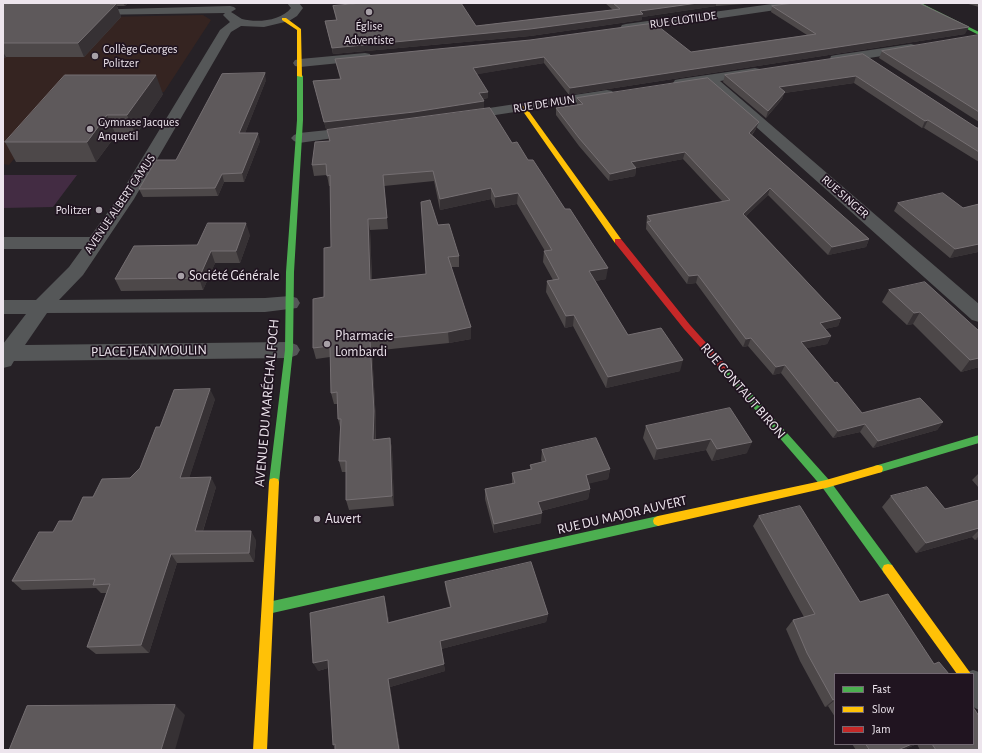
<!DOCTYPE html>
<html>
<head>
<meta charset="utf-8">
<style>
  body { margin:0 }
  #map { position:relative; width:982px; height:753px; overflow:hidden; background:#262126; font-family:"Alegreya Sans",sans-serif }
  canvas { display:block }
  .frame { position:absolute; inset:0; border:4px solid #ede5ed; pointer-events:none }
  .legend { position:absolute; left:834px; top:673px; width:140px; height:72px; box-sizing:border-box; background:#201420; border:1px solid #726872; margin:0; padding:5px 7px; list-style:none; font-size:12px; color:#ede5ed }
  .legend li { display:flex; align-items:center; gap:8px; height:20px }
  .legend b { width:20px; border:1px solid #726872 }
</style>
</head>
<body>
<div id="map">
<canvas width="982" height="753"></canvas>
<div class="frame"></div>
<ul class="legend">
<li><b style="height:5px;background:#4caf50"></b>Fast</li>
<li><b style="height:5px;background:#ffc107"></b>Slow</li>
<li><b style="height:5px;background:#c62828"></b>Jam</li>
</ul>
</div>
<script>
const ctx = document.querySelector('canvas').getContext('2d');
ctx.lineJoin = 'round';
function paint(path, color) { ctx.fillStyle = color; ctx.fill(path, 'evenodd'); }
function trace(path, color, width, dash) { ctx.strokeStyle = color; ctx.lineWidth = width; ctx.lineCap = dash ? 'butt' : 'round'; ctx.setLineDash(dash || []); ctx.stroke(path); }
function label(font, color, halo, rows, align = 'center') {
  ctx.font = font + ' "Alegreya Sans",sans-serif'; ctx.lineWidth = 3.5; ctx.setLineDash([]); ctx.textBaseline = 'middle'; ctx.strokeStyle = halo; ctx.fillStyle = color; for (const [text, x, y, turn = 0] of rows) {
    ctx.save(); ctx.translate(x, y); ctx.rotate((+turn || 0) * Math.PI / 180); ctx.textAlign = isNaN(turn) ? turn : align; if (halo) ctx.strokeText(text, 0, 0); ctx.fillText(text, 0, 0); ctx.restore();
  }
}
const education = new Path2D(`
  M203,15L211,20L164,92H70L9,165L3,164V19Z`);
const green = new Path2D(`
  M3,175H77L53,207L3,208Z`);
const street = new Path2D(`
  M287,3H299L303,8L297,16L289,21L264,27L241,26L231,32L134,199L83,275L59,300L265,298L290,296L297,298L300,303L297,308L265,312L47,313L25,345L289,342L297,345L300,350L297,355L289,358L14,361L11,366L3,368V344L26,314H3V300H36L69,267L82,249H3V237H90L118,198L220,30L230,22L223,15L225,13L89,15L85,14L83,12L85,10L230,6L234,7L236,9L231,12C235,14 238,17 242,19C257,23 281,21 291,8Z
  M779,3H809L807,5L803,6L626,32L622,31L620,28L622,25L626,24Z
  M911,44L915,45L917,48L915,51L836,63L831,62L830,59L831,56L836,55Z
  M365,53L370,54L371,57L370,60L300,67L295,66L293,63L295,60L300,59Z
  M755,68L760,69L762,72L760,75L720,81L979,304V322L972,320L707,83L680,87L675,86L673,83L675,80L680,79Z
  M607,90L612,91L614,94L612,97L463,120L458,119L456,116L458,113L463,112Z
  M357,127L362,128L364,131L362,134L299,143L294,141L291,138L294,135L299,133Z
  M973,670L979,672V710L973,707V674H962Z`);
const fast = new Path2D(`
  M915,3H921L979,32V35Z
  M300,74L303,76V120L294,272L293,350L279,482L278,485L274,486L270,485L269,482L285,350L286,272L297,120V76Z
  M723,364L726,365L830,481L892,565L894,569L892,573L888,574L884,573L822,487L720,369L719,367Z
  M979,435V443L878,473L874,472L873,469L874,466L878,465Z
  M658,516L662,518L663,521L662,524L658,526L268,614L264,612L262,608L264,604L268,602Z`);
const slow = new Path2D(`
  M282,18H286L301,29L302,77L297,76V30L282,20Z
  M521,106H525L621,239V243H615L520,107Z
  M878,465L882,466L883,469L882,472L826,488L658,526L654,524L653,521L654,518L658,516L826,480Z
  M274,478L278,479L279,482L267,750H253L269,482L270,479Z
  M888,564L892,565L971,674H957L884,573L882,569L884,565Z`);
const jam = new Path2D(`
  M615,239H621L690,325L726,365L727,367L726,369H720L684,329L615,243Z`);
const wall = new Path2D(`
  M3,3H128L125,6H117L121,17L84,57H6L3,59Z
  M605,3H759L716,6L642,17V20L530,36L333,54L325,21L336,20L333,6L476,26L613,10Z
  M965,3H979V7Z
  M772,6L965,34L569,95L544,63L477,74L488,98L483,99L484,101V108L449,113L512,143L528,160L606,279L595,281L628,335L680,371L606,388L573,326L565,328L546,292L547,281L553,280L543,262L544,251H545L517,204L495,208L491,199L440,210L434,181L384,186L388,229L370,230L372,280L426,274L438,225L459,256V267H451L471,327V339L449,343L372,351L376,422V440L390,438L392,449L394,506L349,510L346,500V472H342L339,461L340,427L338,419V404H334L331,393L330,357L316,359L313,348L324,297L331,247L330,186H329L327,175L314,176L312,165L329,141L327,130L393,121L326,129L313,81L340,79L335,59L691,52L807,35L771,12Z
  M979,35V122L879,58L882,51Z
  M863,54L977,128H979V162L924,128H922L854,83L784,93L782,99L766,118L723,82L725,75Z
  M266,80L245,133L260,141L244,182H224L218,196L143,197L139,189L176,160Z
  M163,94L136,135H116L96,162H16L5,142Z
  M577,98L756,129L752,135L869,239L866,247L828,255L768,195L746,216L841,318L838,326L825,329L831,336L827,344L806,348L835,383L862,413L943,422L937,430L873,448L860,432L833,438L781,373L773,375L748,346L743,347L696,283L687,284L646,229L647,216L723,202L683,159L636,168L635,176L609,181L579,146L556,115V108L577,105Z
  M898,203L963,208L979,204V253L978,252L950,258L894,211Z
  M250,235L240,263H215L203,290L121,291L115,279L197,245Z
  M889,290L979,331V367L961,372L913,324L907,325L882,302Z
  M215,399L189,478L216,487L203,531L256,540L254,562L177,563L149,653L96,654L87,647L106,593H101L96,588L22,590L12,581L53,532L72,521L93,497L130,478L140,468L160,427Z
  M730,408L747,453L712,461L706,450L654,460L643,438L646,426Z
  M542,450L610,469L608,479L589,483L590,489L588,499L541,511V523L494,533L485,499V489L512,484V473L530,469V465L542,462L541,460Z
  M979,473V488L972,480Z
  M891,496L945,509L979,500V539L975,540L972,537L916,553L882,507Z
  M759,516L934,664L949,674H835V717L828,706L825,707L800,661L786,629L793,620L804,617L753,526Z
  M445,582L548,614L546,622L441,649L445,671L390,687L400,750H335L328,668L318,671L386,605L389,622L450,607L446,591Z
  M852,744H973L979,750H920L917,744L903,750H856Z`);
const shadedWall = new Path2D(`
  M111,3L113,7L116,4L121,17L84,57L78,43Z
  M123,3H128L125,6Z
  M698,3H716V6L642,17V20L530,36L333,54L332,48L640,11Z
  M969,27L965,34L569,95L570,88Z
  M3,52L6,57L3,59Z
  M544,57V63L473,75V68Z
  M265,73L266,80L242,141L239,133Z
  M156,75L163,94L136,135L127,115Z
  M856,76L854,83L784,93L782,99L766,118L768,111L779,87Z
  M488,92V98L479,99V93Z
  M484,101V108L415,119L326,129L324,122Z
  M107,115L116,135L96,162L87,142Z
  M928,120L924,128H922L925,121Z
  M759,122L756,129L747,140L749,133Z
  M258,133L260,141L244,182L242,173Z
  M685,152L683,159L630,169L631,162Z
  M636,168L635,176L609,181L610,174Z
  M222,174L224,182L218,196L215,188Z
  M491,188V199L440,210V199Z
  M770,188L768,195L741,221L743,214Z
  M518,193L517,204L495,208V197Z
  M368,219L370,230L372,291L370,280Z
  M246,223L250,235L240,263L236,251Z
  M869,239L866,247L828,255L832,247Z
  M979,244V249L978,252L950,258L955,249Z
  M211,251L215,263L203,290L199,278Z
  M608,268L606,279L587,283L589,271Z
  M698,275L696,283L687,284L689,276Z
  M920,312L913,324L907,325L914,313Z
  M574,315L573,326L565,328L566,316Z
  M841,318L838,326L816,331L820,323Z
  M471,327V339L449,343L448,332Z
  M831,336L827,344L798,350L801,342Z
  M751,338L748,346L743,347L746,339Z
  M370,340L372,351L376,422L375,451L373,440Z
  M979,358V367L961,372L970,360Z
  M683,360L680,371L606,388L608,377Z
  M785,365L781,373L773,375L776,367Z
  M210,389L215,399L186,488L180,478Z
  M943,422L937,430L873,448L878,441Z
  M865,424L860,432L833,438L838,431Z
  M390,438L392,449L394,506L392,496Z
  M711,439L706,450L654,460L657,449Z
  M752,442L747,453L712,461L717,449Z
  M610,469L608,479L584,485L586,475Z
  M211,477L216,487L200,540L195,531Z
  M590,489L588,499L537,512L538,502Z
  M542,513L541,523L494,533V524Z
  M979,528V530L972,537L916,553L926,543Z
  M251,531L256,540L254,562L249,553Z
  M979,536V539L975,540Z
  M171,554L177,563L149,653L141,645Z
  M384,596L386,605L391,631L388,623Z
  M548,614L546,622L441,649L440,641Z
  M328,660L331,667L318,671L313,663Z
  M444,664L445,671L390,687L400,750H399L388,679Z
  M835,699V700L828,706L825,707Z
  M175,705L185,715L175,750H161Z
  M335,744L336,750L333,745Z
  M912,744H917L903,750H898Z`);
const building = new Path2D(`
  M111,3L110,4H116L78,43H3V4Z
  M362,3H461L476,26L620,9L613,3H698L640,11L643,14L530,29L332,48L325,21L337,20L333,6Z
  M794,3H919L969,27L570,88L544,57L473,68L488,92L479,93L484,101L414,112L324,122L313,81L341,79L335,59L530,40L654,23L691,52L816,34L772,6Z
  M979,35V112L882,51Z
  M863,54L977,128H979V152L928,120L925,121L856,76L779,87L785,92L768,111L725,75Z
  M265,73L239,133H258L242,173L222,174L215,188L139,189L156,160H176L222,74Z
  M65,75H156L127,115H107L87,142H5Z
  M708,78L759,122L749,133L869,239L832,247L770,188L743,214L841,318L820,323L831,336L801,342L835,383L837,382L862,413L920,398L943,422L878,441L865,424L838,431L785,365L776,367L751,338L746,339L698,275L689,276L647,222L651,221L647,216L730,200L685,152L631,162L636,168L610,174L579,138L556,108L583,104L577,98Z
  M490,108L512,143L517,142L528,160H533L565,209H570L608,268L589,271L628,335L661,328L683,360L608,377L574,315L566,316L547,281L559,279L544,251L552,250L518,193L495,197L491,188L440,199L433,171L383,175L387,218L368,219L370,280L426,274L421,202L430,200L438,225L449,224L459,256L448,257L471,327L448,332L370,340L374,411L373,440L390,438L392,496L346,500V461H339L341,419H338L337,392L331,393L330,346L313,348V299L324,297V248L331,247L330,175L327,176L326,164L312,165L315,142L330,141L327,130Z
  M943,193L963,208L979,204V244L955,249L898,203Z
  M208,223H246L236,251H211L199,278L115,279L134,246L197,245Z
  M925,282L979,331V358L970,360L920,312L914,313L889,290Z
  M210,389L180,478L211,477L195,531H251L249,553L171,554L141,645L87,647L110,584L93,585L95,579L12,581L39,532H53L59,521H72L83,497H93L102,479L130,478L140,468L156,427H160L174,390Z
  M730,408L752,442L717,449L711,439L657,449L646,426Z
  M596,438L610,469L586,475L590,489L538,502L542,513L494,524L485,489L515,483L512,473L532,469L530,465L546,461L542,450Z
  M927,487L945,509L979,500V528L926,543L891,496Z
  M800,506L860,602L888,594L934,664L939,662L949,674H835V699L833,700L807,653L793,620L815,614L759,516Z
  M531,562L548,614L440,641L444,664L388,679L399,750H335V744L333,745L328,660L313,663L310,613L384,596L388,623L451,607L445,582Z
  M175,705L161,750H9L27,706Z
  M973,707L979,716V750H936L932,744H973Z
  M866,744H912L898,750H870Z`);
const markers = [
  [369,12,4,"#a7a0a7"],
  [95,56,4,"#a7a0a7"],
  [90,129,4,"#a7a0a7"],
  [99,210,4,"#a7a0a7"],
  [181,276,4,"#a7a0a7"],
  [327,344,4,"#a7a0a7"],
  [317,519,4,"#a7a0a7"]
];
const farStreetnames = [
  ["RUE CLOTILDE",683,20,-8],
  ["RUE DE MUN",544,104,-9],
  ["RUE SINGER",845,197,41],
  ["AVENUE ALBERT CAMUS",120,204,-56]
];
const farPoinames = [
  ["Église",369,26,"center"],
  ["Adventiste",369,40,"center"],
  ["Collège Georges",103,49],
  ["Politzer",103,63],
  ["Gymnase Jacques",98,122],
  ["Anquetil",98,136],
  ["Politzer",91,210,"right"]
];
const poiNames = [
  ["Société Générale",189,276],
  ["Pharmacie",335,336],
  ["Lombardi",335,352],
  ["Auvert",325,519]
];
const streetNames = [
  ["PLACE JEAN MOULIN",149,351,-1],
  ["RUE GONTAUT BIRON",743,391,49],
  ["AVENUE DU MARÉCHAL FOCH",267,403,-85],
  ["RUE DU MAJOR AUVERT",622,515,-13]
];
paint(education, '#352421');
paint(green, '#432c43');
paint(street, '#555758');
paint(fast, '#4caf50');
paint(slow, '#ffc107');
paint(jam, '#c62828');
paint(wall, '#4d4849');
paint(shadedWall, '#363134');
paint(building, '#5e595b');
trace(building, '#756f72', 1);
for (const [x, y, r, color] of markers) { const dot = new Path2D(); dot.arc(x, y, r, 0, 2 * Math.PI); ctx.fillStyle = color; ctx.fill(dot); trace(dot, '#201420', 1.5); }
label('12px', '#ede5ed', '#201420', farStreetnames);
label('12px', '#ede5ed', '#201420', farPoinames, 'left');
label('14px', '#ede5ed', '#201420', poiNames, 'left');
label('14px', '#ede5ed', '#201420', streetNames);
</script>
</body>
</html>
